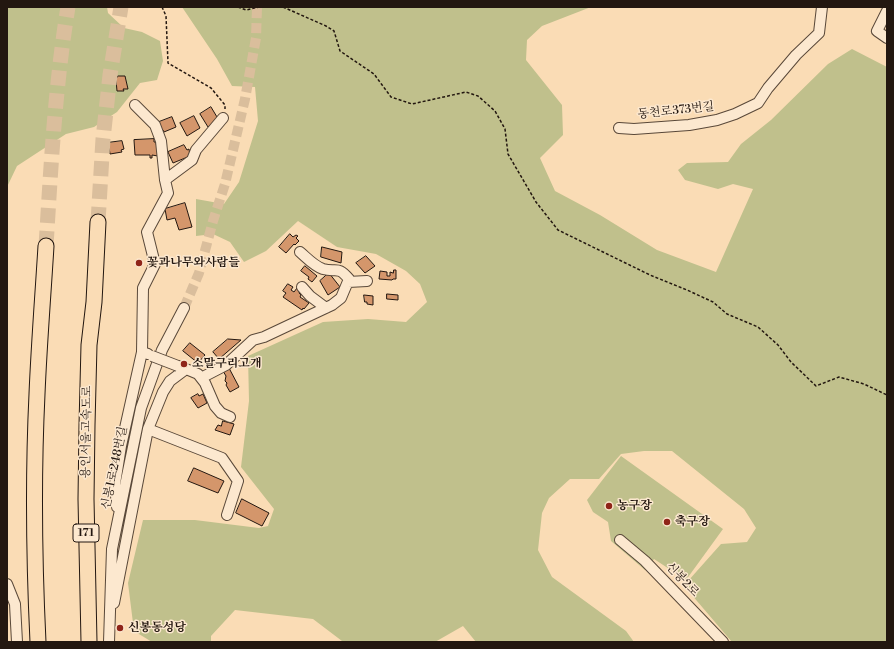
<!DOCTYPE html>
<html>
<head>
<meta charset="utf-8">
<style>
  body { margin:0 }
  #map { position:relative; width:894px; height:649px; overflow:hidden; background:#fadcb5; font-family:"Libre Bodoni",serif }
  canvas { display:block }
  .frame { position:absolute; inset:0; border:8px solid #231710; pointer-events:none }
</style>
</head>
<body>
<div id="map">
<canvas width="894" height="649"></canvas>
<div class="frame"></div>
</div>
<script>
const ctx = document.querySelector('canvas').getContext('2d');
ctx.lineJoin = 'round';
function paint(path, color) { ctx.fillStyle = color; ctx.fill(path, 'evenodd'); }
function trace(path, color, width, dash) { ctx.strokeStyle = color; ctx.lineWidth = width; ctx.lineCap = dash ? 'butt' : 'round'; ctx.setLineDash(dash || []); ctx.stroke(path); }
function label(font, color, halo, rows, align = 'center') {
  ctx.font = font + ' "Libre Bodoni","Noto Serif KR",serif'; ctx.lineWidth = 3; ctx.setLineDash([]); ctx.textBaseline = 'middle'; ctx.strokeStyle = halo; ctx.fillStyle = color; for (const [text, x, y, turn = 0] of rows) {
    ctx.save(); ctx.translate(x, y); ctx.rotate((+turn || 0) * Math.PI / 180); ctx.textAlign = isNaN(turn) ? turn : align; if (halo) ctx.strokeText(text, 0, 0); ctx.fillText(text, 0, 0); ctx.restore();
  }
}
const green = new Path2D(`
  M7,7H107L108,13L124,28L142,32L160,41L163,61L157,80L140,83L117,112L94,127L66,134L17,166L7,187Z
  M182,7H591L542,26L527,40L526,60L562,105L563,135L540,158L555,191L600,215L657,250L716,272L753,189L733,184L718,189L685,180L678,170L687,163L728,162L741,144L771,120L828,64L852,49L887,67V642H732L691,594L688,588V581L721,544L747,542L756,528L744,509L672,451H644L621,454L599,479H570L549,498L542,513L538,550L552,577L626,631L634,642H476L463,626L435,642H360L342,641L313,619L235,610L211,636V642H152L134,631L128,583L143,520H195L259,528L268,526L274,509L241,467L249,401L248,356L323,322L368,319L406,322L427,302L420,284L406,271L376,254L337,247L298,221L266,251L244,262L230,242L213,234L196,236V199L224,204L239,182L258,121L255,87L232,86L217,59Z
  M621,456L723,529L686,580L654,559L645,570L611,541L608,522L593,512L587,500Z`);
const building = new Path2D(`
  M118,76H125L128,89H123L124,91H117L116,80Z
  M211,107L217,117H219L208,127L200,114Z
  M194,116L200,128L187,136L180,123Z
  M172,117L176,127L164,132L163,130L162,131L159,122Z
  M154,139V142H156L158,156L152,155V158H150V155H135L134,140Z
  M122,141L124,149L121,150L122,152L110,154L109,147H107V143Z
  M184,145L187,150L189,149L190,156L173,163L168,152Z
  M185,203L192,227L179,230L175,218L167,220L165,209Z
  M290,234L293,237L296,235L298,236L296,238L299,241L295,245L294,244L286,253L279,247Z
  M322,247L342,252L341,263L321,257Z
  M366,256L375,266L365,273L356,263Z
  M305,266L317,276L312,282L308,279L309,277L301,271Z
  M394,270H396V279H393L392,280L379,279L380,271L387,272V276H390V272L393,273Z
  M329,273L340,287L328,295L320,281Z
  M288,284L293,287L291,290L294,292L297,288L300,291L299,293L301,295L300,297L309,303L304,309L303,308L302,310L283,297L286,293L283,291Z
  M387,294L398,295V300L387,299Z
  M364,295L373,296V305L367,304V302H365Z
  M228,339L241,340L219,359L213,352Z
  M190,343L205,355L198,363L183,351Z
  M229,368L239,387L230,392L226,385L227,383L225,381L226,376L223,371Z
  M198,394L199,396L203,394L207,403L198,408L191,398Z
  M223,421L234,424L230,435L215,430L218,425L221,426Z
  M194,468L224,481L218,493L188,481Z
  M242,499L269,513L262,526L236,513Z`);
const minorTunnel = new Path2D(`
  M184,308L199,273L213,221L225,184L245,99L256,38L257,7`);
const highwayTunnel = new Path2D(`
  M98,222L103,139L110,75L121,7
  M46,246C51,166 55,86 68,7`);
const path = new Path2D(`
  M162,7L166,16L168,63L211,88L225,105V109
  M238,7L246,10L259,7
  M283,7L326,26L334,31L340,51L374,74L391,97L412,104L466,92L478,96L495,111L505,129L508,154L536,202L558,230L650,275L687,290L713,302L727,314L758,327L778,345L791,362L816,386L839,377L864,384L887,395`);
const minor = new Path2D(`
  M887,11L877,31L887,38
  M135,105L155,125L161,141L165,180
  M619,128L634,129L689,125L717,120L735,114L758,103L768,88L796,55L819,33L822,7
  M348,282L367,281
  M302,287L310,296L326,308
  M142,352L143,288L155,264L147,232L168,193L165,180L192,160L196,150L223,118
  M186,369L198,374L205,383L215,406L221,413L230,417
  M201,378L226,365L253,340L264,337L332,305L341,298L349,279C337,265 337,273 323,269C314,266 307,258 300,252
  M148,429L222,458L238,481L227,515
  M117,507L115,484L121,446L142,352L148,354
  M620,540L645,561L723,642
  M7,584L15,604L17,642
  M114,603L148,429L163,392L170,381L186,369L178,366
  M109,642L112,549L141,408L162,350L184,308`);
const highway = new Path2D(`
  M38,642C34,559 33,477 37,394C39,345 43,295 46,246
  M89,642L86,499L87,425L89,345L94,302L98,222`);
const minorBridge = new Path2D(`
  M152,356L178,366`);
const markers = [
  [139,263,4,"#8f2418"],
  [184,364,4,"#8f2418"],
  [609,506,4,"#8f2418"],
  [667,522,4,"#8f2418"],
  [120,628,4,"#8f2418"]
];
const shields = [
  [86,533,26]
];
const shieldNames = [
  ["171",86,533]
];
const streetNames = [
  ["동천로373번길",676,111,-6],
  ["용인서울고속도로",87,432,-89],
  ["신봉1로248번길",115,468,-78],
  ["신봉2로",682,580,46]
];
const poiNames = [
  ["꽃과나무와사람들",147,263],
  ["소말구리고개",192,364],
  ["농구장",617,506],
  ["축구장",675,522],
  ["신봉동성당",128,628]
];
paint(green, '#c0c08c');
paint(building, '#d4966b');
trace(building, '#231710', 1);
trace(minorTunnel, '#dabe9c', 10, [10, 5]);
trace(highwayTunnel, '#dabe9c', 15, [15, 8]);
trace(minor, '#594839', 12);
trace(highway, '#231710', 17);
trace(path, '#231710', 1.5, [3, 2]);
trace(minor, '#fce8cf', 10);
trace(highway, '#fadcb5', 15);
trace(minorBridge, '#594839', 12, []);
trace(minorBridge, '#fce8cf', 10);
for (const [x, y, r, color] of markers) { const dot = new Path2D(); dot.arc(x, y, r, 0, 2 * Math.PI); ctx.fillStyle = color; ctx.fill(dot); trace(dot, '#fce8cf', 1.5); }
for (const [x, y, w] of shields) { const box = new Path2D(); box.roundRect(x - w / 2, y - 9, w, 18, 3); ctx.fillStyle = '#fce8cf'; ctx.fill(box); trace(box, '#231710', 1); }
label('bold 11px', '#231710', null, shieldNames);
label('12px', '#231710', '#fce8cf', streetNames);
label('bold 12px', '#231710', '#fce8cf', poiNames, 'left');
</script>
</body>
</html>
